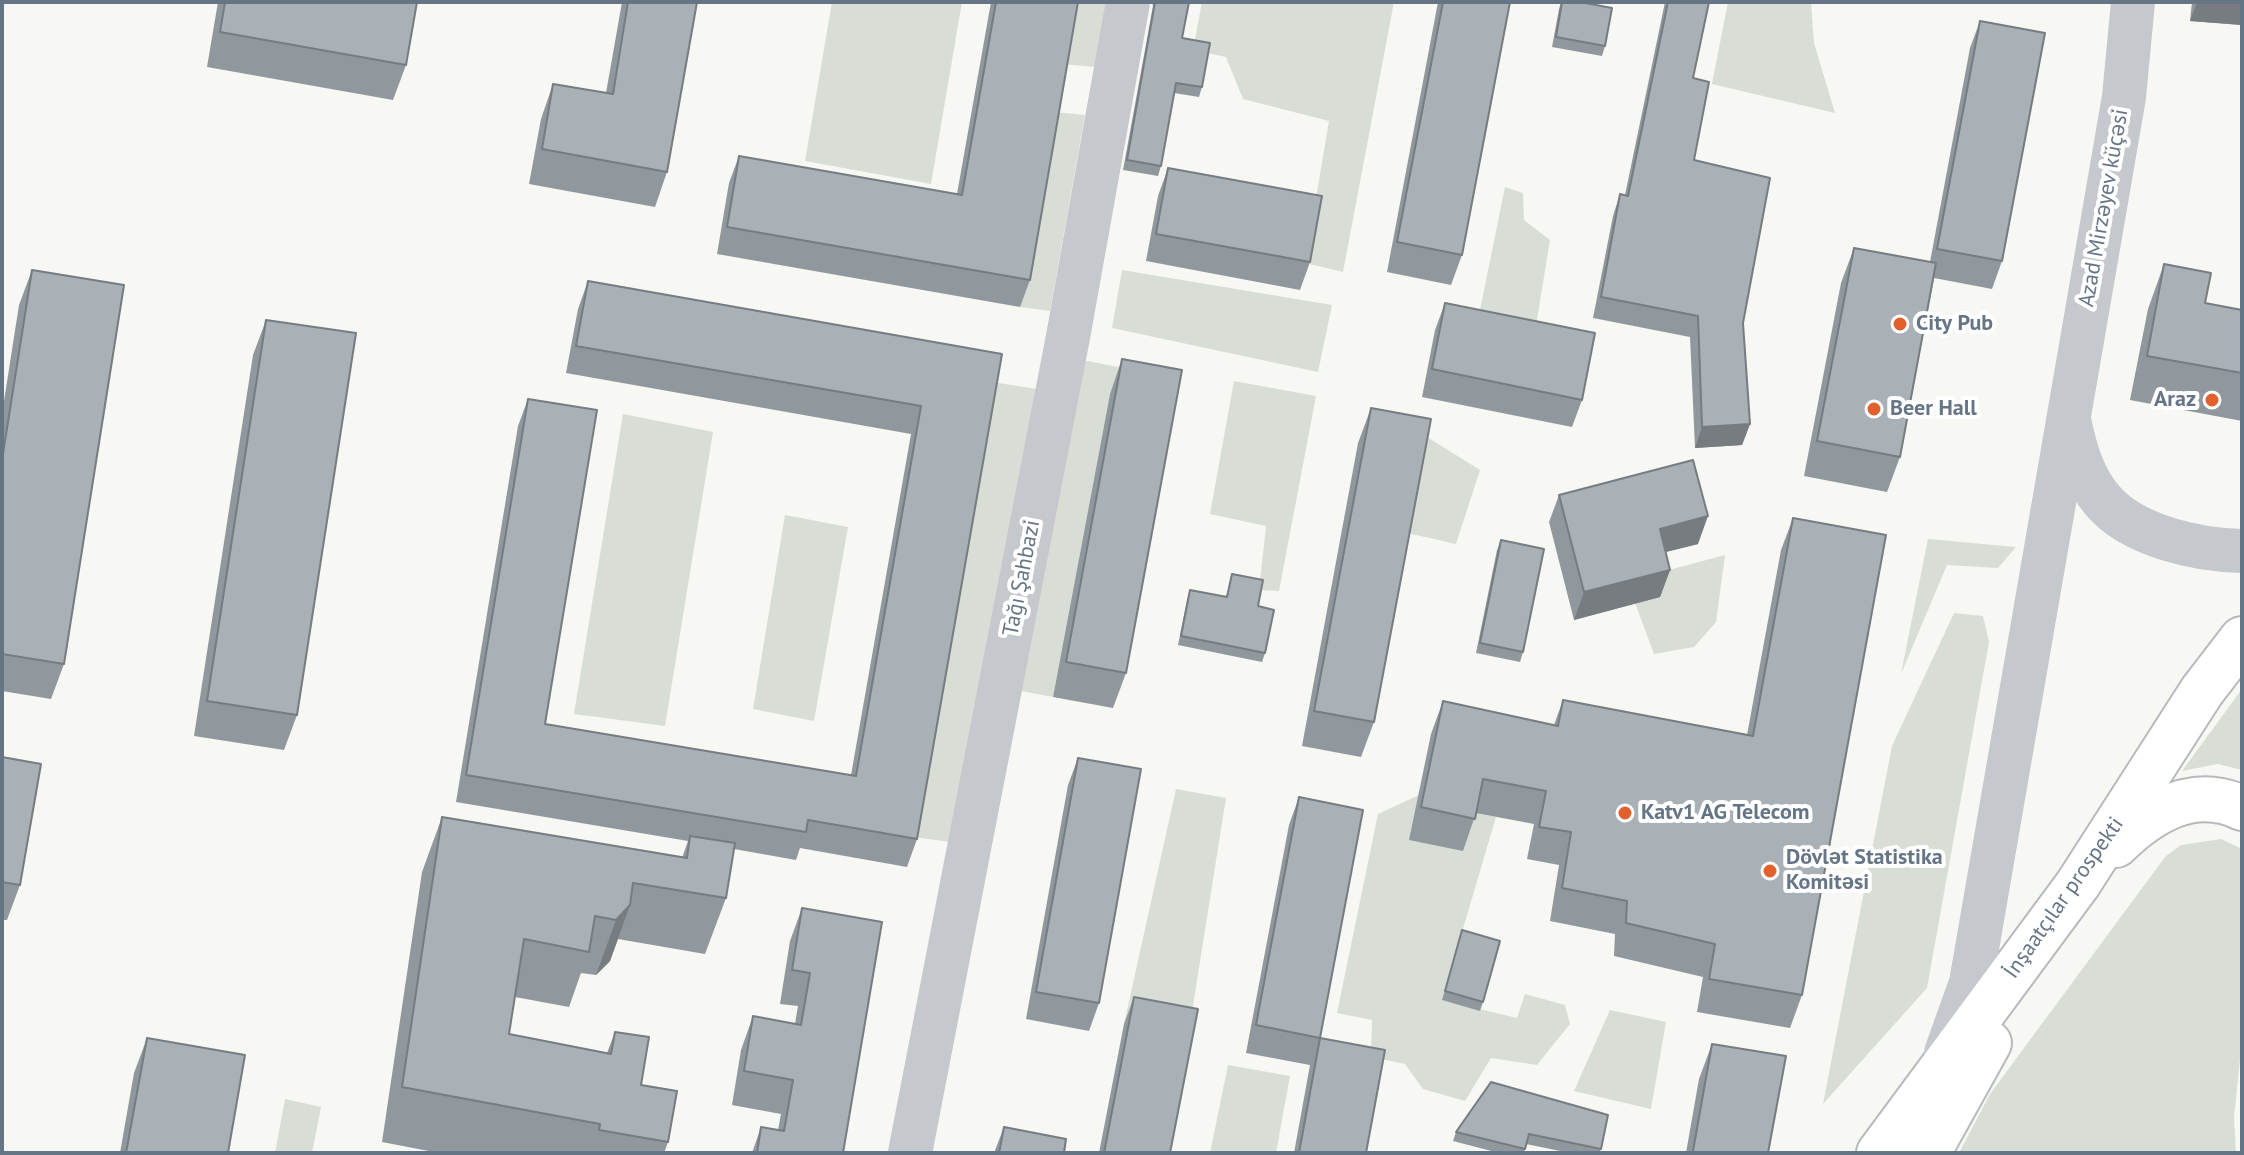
<!DOCTYPE html>
<html>
<head>
<meta charset="utf-8">
<style>
  body { margin:0 }
  #map { position:relative; width:2244px; height:1155px; overflow:hidden; background:#f7f7f4; font-family:"PT Sans",sans-serif }
  canvas { display:block }
  .frame { position:absolute; inset:0; border:4px solid #667585; pointer-events:none }
</style>
</head>
<body>
<div id="map">
<canvas width="2244" height="1155"></canvas>
<div class="frame"></div>
</div>
<script>
const ctx = document.querySelector('canvas').getContext('2d');
ctx.lineJoin = 'round';
function paint(path, color) { ctx.fillStyle = color; ctx.fill(path, 'evenodd'); }
function trace(path, color, width, dash) { ctx.strokeStyle = color; ctx.lineWidth = width; ctx.lineCap = dash ? 'butt' : 'round'; ctx.setLineDash(dash || []); ctx.stroke(path); }
function label(font, color, halo, rows, align = 'center') {
  ctx.font = font + ' "PT Sans",sans-serif'; ctx.lineWidth = 8; ctx.setLineDash([]); ctx.textBaseline = 'middle'; ctx.strokeStyle = halo; ctx.fillStyle = color; for (const [text, x, y, turn = 0] of rows) {
    ctx.save(); ctx.translate(x, y); ctx.rotate((+turn || 0) * Math.PI / 180); ctx.textAlign = isNaN(turn) ? turn : align; if (halo) ctx.strokeText(text, 0, 0); ctx.fillText(text, 0, 0); ctx.restore();
  }
}
const green = new Path2D(`
  M832,2H962L931,184L805,161Z
  M1073,2H1106L1095,67L1062,64Z
  M1202,2H1394L1343,272L1305,263L1329,121L1243,99L1226,57L1193,50Z
  M1728,2H1811L1814,43L1835,113L1712,84Z
  M1054,112L1085,115L1050,311L1020,307Z
  M1505,187L1523,193L1524,220L1550,240L1536,326L1479,315Z
  M1122,270L1332,305L1318,372L1112,328Z
  M1078,359L1173,378L1110,394L1053,697L1016,690Z
  M1234,381L1316,396L1279,591L1259,590L1266,526L1210,514Z
  M992,382L1037,389L951,842L912,837Z
  M623,414L713,432L665,726L574,714Z
  M1419,432L1480,470L1456,544L1403,532Z
  M785,515L848,527L814,721L753,709Z
  M1928,539L2016,547L1998,568L1947,565L1901,674Z
  M1725,555L1716,622L1694,647L1654,654L1635,603L1654,574Z
  M1954,613L1983,616L1989,642L1927,988L1823,1104L1892,746Z
  M2242,689V770L2218,764L2182,771Z
  M1176,789L1226,798L1188,1037L1124,1024Z
  M1419,795L1496,817L1442,1000L1517,1018L1525,994L1565,1005L1570,1024L1537,1065L1491,1058L1465,1101L1423,1089L1405,1064L1371,1057L1372,1020L1337,1013L1378,814Z
  M2221,839L2242,849V1041L2234,1117L2236,1153H1959L1990,1094L2165,857L2181,845Z
  M1610,1010L1666,1022L1651,1109L1574,1091Z
  M1228,1065L1290,1076L1276,1153H1210Z
  M285,1099L321,1107L312,1153H275Z`);
const minor = new Path2D(`
  M2069,420C2075,449 2083,478 2103,501C2133,536 2197,550 2242,551
  M1946,1053L1971,983L2124,97L2133,2
  M910,1153L1068,337L1128,2`);
const major = new Path2D(`
  M2116,845C2151,811 2194,785 2242,808
  M1879,1153L2078,884L2202,691L2242,639
  M1928,1153L1989,1043`);
const wall = new Path2D(`
  M218,2H417L406,65L393,100L207,67Z
  M622,2H697L667,172L655,207L529,184L541,119L553,84L606,93Z
  M991,2H1078L1030,280L1020,307L717,254L729,183L739,156L957,194Z
  M1152,2H1189L1182,38L1202,87L1199,97L1174,93L1161,166L1158,176L1123,170L1153,6Z
  M1438,2H1510L1462,255L1451,285L1387,272Z
  M1561,2L1605,46L1602,56L1552,47L1559,9Z
  M1665,2H1709L1693,78L1694,160L1743,323L1750,424L1742,445L1695,448L1690,337L1593,318L1613,216L1620,194L1625,195Z
  M2192,2H2242V25L2190,21Z
  M1980,21L2002,261L1992,289L1934,278L1900,457L1887,492L1804,476L1841,283L1854,248L1930,262L1970,48Z
  M1168,168L1310,262L1300,290L1146,261L1158,196Z
  M2164,264L2205,303L2242,310V421L2130,400L2148,309Z
  M32,270L64,664L51,699L2,691V414L19,305Z
  M588,281L1002,354L917,839L907,867L800,848L796,860L734,849L726,898L705,954L618,939L610,961L596,975L581,973L569,1007L515,997L509,1034L607,1053L615,1032L668,1142L664,1153H439L382,1142L422,872L442,817L682,858L688,841L456,802L518,426L528,399L545,724L851,775L911,434L566,373L578,309Z
  M1445,303L1582,400L1572,427L1422,397L1435,330Z
  M266,320L297,715L284,750L194,736L253,355Z
  M1122,359L1126,673L1113,708L1053,697L1110,394Z
  M1371,408L1374,722L1361,757L1302,746L1358,443Z
  M1559,495L1698,544L1665,552L1670,570L1660,597L1574,620L1549,522Z
  M1793,518L1802,995L1790,1028L1697,1012L1703,977L1614,956L1615,934L1550,921L1559,865L1527,859L1534,824L1476,813L1463,851L1409,840L1431,734L1443,701L1554,725L1563,700L1747,735L1781,550Z
  M1501,540L1523,652L1520,662L1476,653L1497,550Z
  M1232,574L1258,606L1265,653L1262,662L1178,645L1187,600L1190,590L1226,597Z
  M2,757L20,885L7,920H2Z
  M1078,758L1099,1003L1089,1031L1026,1019L1068,785Z
  M1299,797L1320,1038L1366,1153H1294L1310,1065L1246,1053L1289,825Z
  M802,908L843,1153H752L761,1127L778,1130L781,1114L732,1105L741,1050L753,1016L795,1024L798,1006L780,1004L790,941Z
  M1462,930L1483,1002L1480,1011L1442,1000Z
  M1134,997L1170,1153H1099L1124,1024Z
  M147,1038L228,1153H120L134,1073Z
  M1712,1044L1768,1153H1686L1699,1079Z
  M1491,1082L1601,1149L1599,1153H1570L1526,1144L1524,1153H1499L1453,1141L1456,1132Z
  M1004,1127L1064,1153H994Z`);
const shadedWall = new Path2D(`
  M2197,2H2242V25L2190,21Z
  M1750,424L1742,445L1695,448L1702,427Z
  M1708,516L1698,544L1650,556L1660,529Z
  M1670,570L1660,597L1574,620L1584,592Z
  M630,905L610,961L596,975L616,920Z`);
const building = new Path2D(`
  M225,2H417L406,65L220,32Z
  M628,2H697L667,172L542,149L553,84L613,94Z
  M996,2H1078L1030,280L727,227L739,156L962,195Z
  M1155,2H1189L1182,38L1210,43L1202,87L1176,83L1161,166L1127,160Z
  M1443,2H1510L1462,255L1397,242Z
  M1562,2H1580L1612,8L1605,46L1556,37Z
  M1668,2H1709L1693,78L1709,82L1694,160L1770,178L1743,323L1750,424L1702,427L1698,316L1601,297L1620,194L1628,196Z
  M1980,21L2045,33L2002,261L1937,249Z
  M1168,168L1322,196L1310,262L1156,234Z
  M1854,248L1936,263L1900,457L1817,441Z
  M2164,264L2211,273L2205,303L2242,310V373L2147,356Z
  M32,270L124,285L64,664L2,654V460Z
  M588,281L1002,354L917,839L808,820L806,832L466,775L528,399L597,410L545,724L856,776L921,406L576,346Z
  M1445,303L1595,333L1582,400L1432,369Z
  M266,320L356,333L297,715L207,701Z
  M1122,359L1182,370L1126,673L1066,662Z
  M1371,408L1431,419L1374,722L1314,711Z
  M1693,460L1708,516L1660,529L1670,570L1584,592L1559,495Z
  M1793,518L1886,535L1802,995L1709,979L1715,944L1626,923L1627,901L1562,888L1571,832L1539,827L1546,791L1483,779L1475,819L1421,807L1443,701L1558,726L1563,700L1753,736Z
  M1501,540L1544,549L1523,652L1480,643Z
  M1232,574L1263,580L1258,606L1274,610L1265,653L1181,636L1190,590L1227,597Z
  M2,757L41,764L20,885L2,882Z
  M1078,758L1141,769L1099,1003L1036,992Z
  M1299,797L1363,810L1320,1038L1256,1025Z
  M442,817L687,858L690,836L735,843L726,898L633,883L630,905L616,920L595,916L589,952L524,939L509,1034L611,1054L615,1032L649,1037L641,1085L677,1091L668,1142L599,1130L600,1124L402,1087Z
  M802,908L882,922L843,1153H757L761,1127L784,1131L793,1080L744,1071L753,1016L801,1025L810,973L792,970Z
  M1462,930L1500,941L1483,1002L1445,991Z
  M1134,997L1198,1009L1170,1153H1104Z
  M147,1038L245,1055L228,1153H126Z
  M1320,1038L1385,1050L1366,1153H1299Z
  M1712,1044L1786,1056L1768,1153H1691L1693,1151Z
  M1491,1082L1608,1115L1601,1149L1529,1134L1525,1149L1456,1132Z
  M1004,1127L1066,1139L1064,1153H999Z`);
const markers = [
  [1900,324,8,"#e1602b"],
  [2212,400,8,"#e1602b"],
  [1874,409,8,"#e1602b"],
  [1625,813,8,"#e1602b"],
  [1770,871,8,"#e1602b"]
];
const streetNames = [
  ["Azad Mirzəyev küçəsi",2104,208,-80],
  ["Tağı Şahbazi",1022,578,-79],
  ["İnşaatçılar prospekti",2064,898,-55]
];
const poiNames = [
  ["City Pub",1916,324],
  ["Araz",2196,400,"right"],
  ["Beer Hall",1890,409],
  ["Katv1 AG Telecom",1641,813],
  ["Dövlət Statistika",1786,858],
  ["Komitəsi",1786,883]
];
paint(green, '#d8ded5');
trace(major, '#b6babe', 48);
trace(minor, '#c5c8cc', 44);
trace(major, '#fff', 44);
paint(wall, '#91989d');
paint(shadedWall, '#767c80');
paint(building, '#a9b1b7');
trace(building, '#767c80', 2);
for (const [x, y, r, color] of markers) { const dot = new Path2D(); dot.arc(x, y, r, 0, 2 * Math.PI); ctx.fillStyle = color; ctx.fill(dot); trace(dot, '#fff', 3); }
label('22px', '#667585', '#fff', streetNames);
label('bold 22px', '#667585', '#fff', poiNames, 'left');
</script>
</body>
</html>
